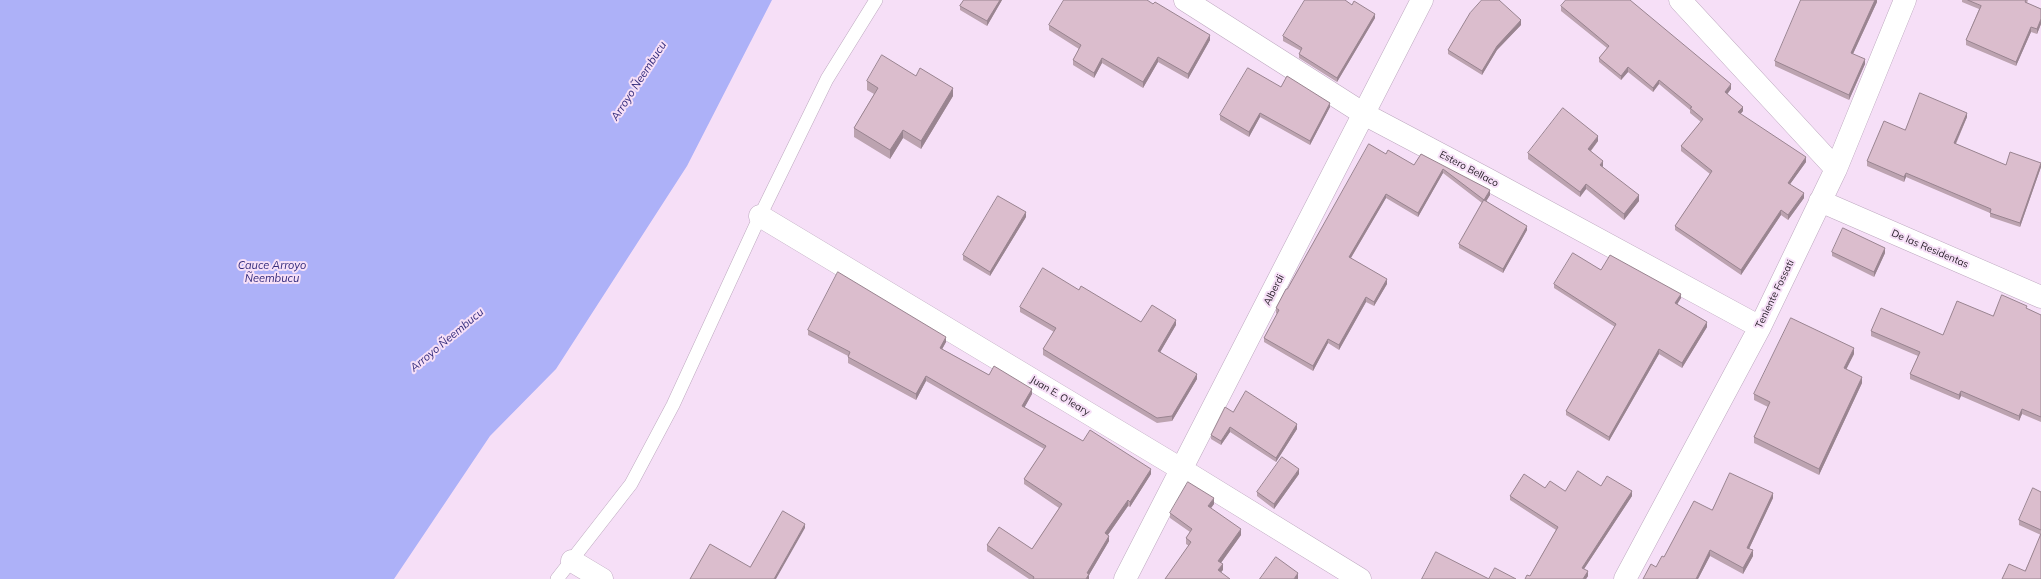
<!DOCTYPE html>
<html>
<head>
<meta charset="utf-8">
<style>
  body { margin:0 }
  canvas { display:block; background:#f6dff7 }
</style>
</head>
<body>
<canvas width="2041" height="579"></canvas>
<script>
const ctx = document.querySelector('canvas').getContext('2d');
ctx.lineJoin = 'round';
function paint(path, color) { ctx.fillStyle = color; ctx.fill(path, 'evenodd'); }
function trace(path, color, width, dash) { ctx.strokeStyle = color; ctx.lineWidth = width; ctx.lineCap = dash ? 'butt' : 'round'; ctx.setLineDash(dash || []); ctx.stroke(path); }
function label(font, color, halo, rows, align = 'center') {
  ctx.font = font + ' Mulish,sans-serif'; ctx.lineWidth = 4; ctx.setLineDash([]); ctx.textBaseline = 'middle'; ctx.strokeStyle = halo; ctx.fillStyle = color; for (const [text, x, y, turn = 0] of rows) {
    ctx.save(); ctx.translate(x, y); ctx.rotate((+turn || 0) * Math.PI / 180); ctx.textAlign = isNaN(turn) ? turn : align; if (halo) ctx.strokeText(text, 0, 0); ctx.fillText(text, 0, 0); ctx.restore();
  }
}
const water = new Path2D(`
  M0,0H772L687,166L556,369L490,436L394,579H0Z`);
const lane = new Path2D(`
  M557,579L631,484L673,405L760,216L827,79L876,0`);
const street = new Path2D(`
  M1185,0L1364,114L1487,179L1760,327
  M1680,0L1836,169
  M1820,201L2041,297
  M760,216L1181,469L1360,579
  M572,561L602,579
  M1125,579L1422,0
  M1625,579L1760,327L1836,169L1905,0`);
const wall = new Path2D(`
  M964,0H1002L987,26L960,10V6Z
  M1877,0V2L1853,54L1865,64L1849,100L1775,66V61Z
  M1962,0H2028L2027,3L2041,9V24L2037,34L2031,32L2016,66L1966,45V40L1979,9L1962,2Z
  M1561,6L1731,89L1727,94L1743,111L1740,114L1806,162L1790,184L1804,198L1788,220L1781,215L1741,275L1675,230V226L1710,174L1681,151V146L1701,122L1690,113V110L1659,84L1653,92L1628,72L1621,80L1599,62V58L1607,48L1561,11Z
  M1375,18L1337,82L1299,58V54L1301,51L1283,41V36Z
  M1049,25L1210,40L1188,79L1158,62L1143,88L1102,63L1094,78L1073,65V60L1079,49L1049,30Z
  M1521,25L1497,50L1482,75L1448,54V50Z
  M916,76L953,96L921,149L903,138L890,159L854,137V128L874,94L867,90V81Z
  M1281,87L1330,107L1310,145L1260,117L1249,137L1220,120V115Z
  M1967,117L1956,144L2006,165L2041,167L2020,227L1990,217V213L1906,177L1904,182L1867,166V161L1905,130Z
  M1598,141L1591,151L1603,166V167L1639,201L1624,220L1586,189L1580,197L1528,159V153Z
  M1386,154L1414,165L1421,154L1490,195L1486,201L1527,230L1503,273L1459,248V244L1482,203L1443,173L1418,217L1386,198L1351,258L1387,284L1374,306L1366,302L1339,350L1328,343L1313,371L1264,342V338L1277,314L1276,313V308L1287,289Z
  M1026,217L990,276L963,260V255Z
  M1832,252L1885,253L1874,277L1832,256Z
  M1601,270L1681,298L1677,304L1707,327L1682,368L1659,354L1609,441L1566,415V411L1615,327L1554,288V284Z
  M1079,290L1141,322L1176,325L1160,352L1197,379L1172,421L1157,423L1043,355V349L1054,332L1020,312V307Z
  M2027,309L2041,315V422L2022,414L2019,421L1961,396L1959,400L1910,379V374L1918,356L1871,336V331L1943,335L1993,316Z
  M808,330L946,342L942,349L989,375L1032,394L1024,408L1083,441L1151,474L1130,507L1128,506L1108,535L1109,541L1089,575V579H1029L987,551V545L1032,549L1059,508L1024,484V479L1044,449L926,381L916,400L848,363V356L808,335Z
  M1854,354L1846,369L1862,383L1819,475L1754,443V437L1768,407L1754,400V394Z
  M1233,412L1297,429L1276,462L1230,432L1221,445L1211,439V435Z
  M1299,474L1274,509L1257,496V492Z
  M1601,486L1632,496L1584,569L1588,576L1586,579H1525L1530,576L1556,530L1510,500V496L1545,488L1565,491Z
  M2041,492V579L2025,571L2041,535L2019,525V520Z
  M1773,498L1749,549L1753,556L1743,574L1710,556L1698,579H1643L1656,567L1664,557L1712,510Z
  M1214,504L1211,508L1241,535L1221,563L1223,570L1165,579L1189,546L1186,544V538L1190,532L1170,518V513Z`);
const shadedWall = new Path2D(`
  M1000,0H1002L987,26V21Z
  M1875,0H1877V2L1851,58V53Z
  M1375,14V18L1337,82V78Z
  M2041,19V24L2037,34V29Z
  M1521,20V25L1497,50L1482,75V71L1497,46Z
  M2031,27V32L2016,66V62Z
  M1210,35V40L1188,79V74Z
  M1158,57V62L1143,88V82Z
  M1102,58V63L1094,78V73Z
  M1865,59V64L1849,100V95Z
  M1628,67V72L1621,80V76Z
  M1659,80V84L1653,92V88Z
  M1731,84V89L1725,97V92Z
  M953,88V96L921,149V141Z
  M1330,103V107L1310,145V141Z
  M1743,107V111L1738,117V112Z
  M1260,113V117L1249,137V132Z
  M1967,113V117L1954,147V143Z
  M903,130V138L890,159V150Z
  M1598,136V141L1588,154V149Z
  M1806,157V162L1788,187V183Z
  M1603,161V166L1600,170V165Z
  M2041,163V167L2020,227V223Z
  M1443,169V173L1418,217V213Z
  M1906,173V177L1904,182V177Z
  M1586,184V189L1580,197V192Z
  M1490,190V195L1484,205V200Z
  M1804,193V198L1788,220V215Z
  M1386,194V198L1349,261V257Z
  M1639,195V201L1624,220V214Z
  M1781,210V215L1741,275V270Z
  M1026,212V217L990,276V272Z
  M1527,226V230L1503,273V269Z
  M1885,248V253L1874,277V272Z
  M1387,279V284L1374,306V302Z
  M1681,294V298L1675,308V303Z
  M1366,297V302L1339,350V345Z
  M1176,320V325L1158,356V351Z
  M1707,322V327L1682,368V363Z
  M946,337V342L940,353V348Z
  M1328,339V343L1313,371V366Z
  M1854,348V354L1844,374V368Z
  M1659,349V354L1609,441V437Z
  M1197,374V379L1172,421V416Z
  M926,376V381L916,400V394Z
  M1862,377V383L1819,475V469Z
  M1032,389V394L1022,412V406Z
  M1961,391V396L1959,400V395Z
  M2022,409V414L2019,421V416Z
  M1297,424V429L1276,462V458Z
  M1230,427V432L1221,445V441Z
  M1151,469V474L1130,507V502Z
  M1299,469V474L1274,509V504Z
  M1632,491V496L1582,572V568Z
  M1773,493V498L1747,553V548Z
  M1214,498V504L1208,512V506Z
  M1128,500V506L1105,539V533Z
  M805,524V528L776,579H774Z
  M1241,529V535L1218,567V561Z
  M1109,536V541L1089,575V579H1086L1087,573Z
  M1710,550V556L1698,579H1696Z
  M1753,550V556L1743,574V568Z
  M1223,564V570L1218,576V570Z
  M1588,571V576L1586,579H1583Z
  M1298,573V579H1294Z`);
const building = new Path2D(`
  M964,0H1000L987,21L960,6Z
  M1064,0H1147L1153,4L1155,2L1210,35L1188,74L1158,57L1143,82L1102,58L1094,73L1073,60L1081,45L1049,25Z
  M1305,0H1345L1352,5L1354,1L1375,14L1337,78L1299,54L1302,48L1283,36Z
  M1482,0H1499L1521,20L1497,46L1482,71L1448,50L1470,13Z
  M1566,0H1630L1731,84L1725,92L1743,107L1738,112L1806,157L1788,183L1804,193L1788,215L1781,210L1741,270L1675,226L1712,171L1681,146L1703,119L1690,108L1692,107L1659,80L1653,88L1628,67L1621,76L1599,58L1609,46L1561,6Z
  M1801,0H1875L1851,53L1865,59L1849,95L1775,61Z
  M1968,0H2026L2025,2L2041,9V19L2037,29L2031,27L2016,62L1966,40L1981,6Z
  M882,55L916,76L920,68L953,88L921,141L903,130L890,150L854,128L878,88L867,81Z
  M1248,68L1281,87L1287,76L1330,103L1310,141L1260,113L1249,132L1220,115Z
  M1920,93L1967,113L1954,143L2006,165L2010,152L2041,163L2020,223L1990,213L1991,209L1906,173L1904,177L1867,161L1884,121L1905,130Z
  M1563,108L1598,136L1588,149L1603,161L1600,165L1639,195L1624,214L1586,184L1580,192L1528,153Z
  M1369,144L1386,154L1388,150L1414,165L1421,154L1490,190L1484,200L1443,169L1418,213L1386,194L1349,257L1387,279L1374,302L1366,297L1339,345L1328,339L1313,366L1264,338L1279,310L1276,308L1286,289H1287Z
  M998,196L1026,212L990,272L963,255Z
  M1484,200L1527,226L1503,269L1459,244Z
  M1843,228L1885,248L1874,272L1832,252Z
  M1573,253L1601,270L1610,255L1681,294L1675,303L1707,322L1682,363L1659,349L1609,437L1566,411L1616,324L1554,284Z
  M1043,268L1079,290L1081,286L1141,322L1152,305L1176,320L1158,351L1197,374L1172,416L1157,418L1043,349L1056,328L1020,307Z
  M838,272L946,337L940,348L989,375L994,366L1032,389L1022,406L1083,441L1090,430L1151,469L1130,502L1128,500L1105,533L1109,536L1087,573L1089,574L1086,579H1033L1034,577L987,545L999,527L1032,549L1062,504L1024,479L1046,446L926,376L916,394L848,357L850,352L808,330Z
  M2002,295L2027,306L2026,308L2041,315V417L2022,409L2019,416L1961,391L1959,395L1910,374L1920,352L1871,331L1881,308L1943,335L1957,301L1993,316Z
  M1791,318L1854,348L1844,368L1862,377L1819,469L1754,437L1770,402L1754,394Z
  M1246,391L1297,424L1276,458L1230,427L1221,441L1211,435L1225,407L1233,412Z
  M1282,457L1299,469L1274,504L1257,492Z
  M1578,471L1601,486L1607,476L1632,491L1582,568L1588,571L1583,579H1525L1527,575L1530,576L1558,527L1510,496L1524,474L1545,488L1550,481L1565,491Z
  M1730,473L1773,493L1747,548L1753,550L1743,568L1710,550L1696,579H1643L1651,564L1656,567L1662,556L1664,557L1694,501L1712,510Z
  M1188,482L1214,498L1208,506L1241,529L1218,561L1223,564L1218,570L1230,579H1165L1191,542L1186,538L1192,529L1170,513Z
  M2033,488L2041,492V530L2019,520Z
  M783,511L805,524L774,579H690L710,544L750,567Z
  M2041,534V579H2002L2009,564L2025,571Z
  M1436,552L1489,579H1422Z
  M1276,557L1298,573L1294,579H1260Z
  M1495,568L1516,579H1489Z`);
const streetNames = [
  ["Estero Bellaco",1469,169,28],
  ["De las Residentas",1930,249,23],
  ["Alberdi",1274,290,-63],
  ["Teniente Fossati",1775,294,-64],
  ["Juan E. O'leary",1060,396,31]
];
const waterNames = [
  ["Arroyo Ñeembucu",639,81,-57],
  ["Cauce Arroyo",272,266],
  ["Ñeembucu",272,279],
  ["Arroyo Ñeembucu",447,340,-40]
];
paint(water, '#adb1f8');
trace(lane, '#bda8bf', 14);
trace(street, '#bda8bf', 23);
trace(lane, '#fff', 13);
trace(street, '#fff', 22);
paint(wall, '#bca3b0');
paint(shadedWall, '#998490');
paint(building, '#dbbdcd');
trace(building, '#998490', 1);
label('10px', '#241c25', '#f6dff7', streetNames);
label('italic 11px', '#332b7b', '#f6dff7', waterNames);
</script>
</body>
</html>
